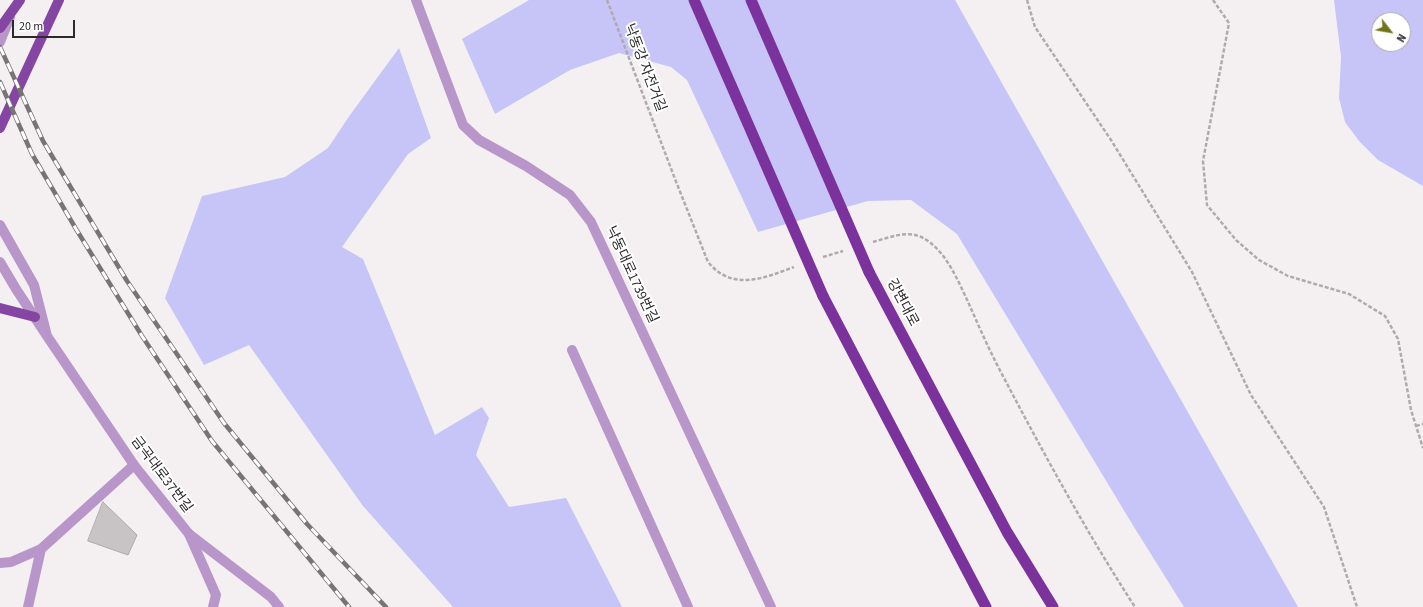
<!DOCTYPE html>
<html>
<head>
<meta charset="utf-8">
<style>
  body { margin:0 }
  #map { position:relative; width:1423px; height:607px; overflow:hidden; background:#f4f0f2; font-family:"Source Sans 3",sans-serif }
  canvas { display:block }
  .north { position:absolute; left:1371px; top:12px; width:40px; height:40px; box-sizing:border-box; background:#fff; border:1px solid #abaaaa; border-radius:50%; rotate:121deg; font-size:11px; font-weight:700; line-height:16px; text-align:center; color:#2c2a2b }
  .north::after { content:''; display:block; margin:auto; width:14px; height:18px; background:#727318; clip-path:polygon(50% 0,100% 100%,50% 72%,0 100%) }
  .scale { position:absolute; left:12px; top:20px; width:63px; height:18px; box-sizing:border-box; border:2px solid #2c2a2b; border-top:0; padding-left:5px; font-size:12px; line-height:14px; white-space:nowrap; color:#2c2a2b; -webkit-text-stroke:3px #fff; paint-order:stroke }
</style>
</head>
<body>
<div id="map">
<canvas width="1423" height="607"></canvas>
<div class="north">N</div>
<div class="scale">20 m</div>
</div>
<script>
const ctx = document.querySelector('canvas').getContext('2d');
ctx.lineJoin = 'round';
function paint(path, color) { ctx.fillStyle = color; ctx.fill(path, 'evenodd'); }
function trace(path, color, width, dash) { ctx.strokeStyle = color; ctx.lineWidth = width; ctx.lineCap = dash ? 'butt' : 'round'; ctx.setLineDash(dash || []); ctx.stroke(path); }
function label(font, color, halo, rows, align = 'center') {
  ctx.font = font + ' "Source Sans 3","Noto Sans KR",sans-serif'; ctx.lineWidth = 4; ctx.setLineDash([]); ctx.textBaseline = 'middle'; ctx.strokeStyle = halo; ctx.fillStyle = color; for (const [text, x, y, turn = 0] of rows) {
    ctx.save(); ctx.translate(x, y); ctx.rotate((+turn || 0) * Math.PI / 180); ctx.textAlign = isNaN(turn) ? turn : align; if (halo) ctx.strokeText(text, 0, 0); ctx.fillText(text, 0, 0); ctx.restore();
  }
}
const water = new Path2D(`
  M529,0H955L1298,607H1184L1134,527L957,234L911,200L868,201L758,232L687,80L671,67L619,53L570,70L495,114L462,39Z
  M1334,0H1423V186L1378,160L1359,141L1345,122L1339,98L1341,57ZM1379,20H1403V44H1379Z
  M399,48L431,138L408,154L342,247L363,259L435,435L482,407L489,418L476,455L509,507L566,498L622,607H453L363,506L249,345L204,365L165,298L202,196L285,177L328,148L350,115Z`);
const building = new Path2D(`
  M103,502L137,535L128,555L88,541Z`);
const path = new Path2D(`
  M607,0L675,179L708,262C733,292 764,278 794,267
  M1027,0L1035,27L1111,140L1192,272L1251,395L1324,507L1357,607
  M1213,0L1229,23L1203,161L1207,205L1236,240L1259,260L1288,276L1349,294L1385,316L1398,339L1411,410L1423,448
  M873,242C891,237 911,228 928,241C948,255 959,283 969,304C980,329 991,354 1004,378C1045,456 1087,533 1135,607
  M823,257L843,251
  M1416,426L1423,424`);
const service = new Path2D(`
  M572,350L688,607`);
const minor = new Path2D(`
  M189,534L271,597L279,607
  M0,563L11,562L41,549L134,465
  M28,607L41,549`);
const tertiary = new Path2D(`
  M416,0L463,125L479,140L526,166L570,195L591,222L771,607
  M0,42L10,17
  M0,225L34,285L47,336L16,289L0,262
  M47,336L134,465L189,534L216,595L213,607`);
const primary = new Path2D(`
  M0,28L20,0
  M0,128L59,0
  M0,308L35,317`);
const trunk = new Path2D(`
  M869,272L1007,532L1053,607
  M823,296L986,607`);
const rail = new Path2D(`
  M0,47L43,141L127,281L224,423L307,524L386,607
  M0,82L32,154L76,229L142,336L212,441L349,607`);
const trunkBridge = new Path2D(`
  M694,0L823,296
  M751,0L869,272`);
const streetNames = [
  ["낙동강 자전거길",644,68,69],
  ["낙동대로1739번길",631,275,65],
  ["강변대로",902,303,62],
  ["금곡대로37번길",161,475,53]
];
paint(water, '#c7c4f8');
paint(building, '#c8c3c4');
trace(building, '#ada9a9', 1);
trace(path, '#afabad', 2.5, [4, 2]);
trace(service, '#b896ca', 10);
trace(minor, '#b896ca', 10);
trace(tertiary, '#b896ca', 10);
trace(primary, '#8545a3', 10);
trace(trunk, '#7c329c', 11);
trace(rail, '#777475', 4.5);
trace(rail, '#fff', 3, [9]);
trace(trunkBridge, '#7c329c', 11);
label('14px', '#2c2a2b', '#fff', streetNames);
</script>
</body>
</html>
